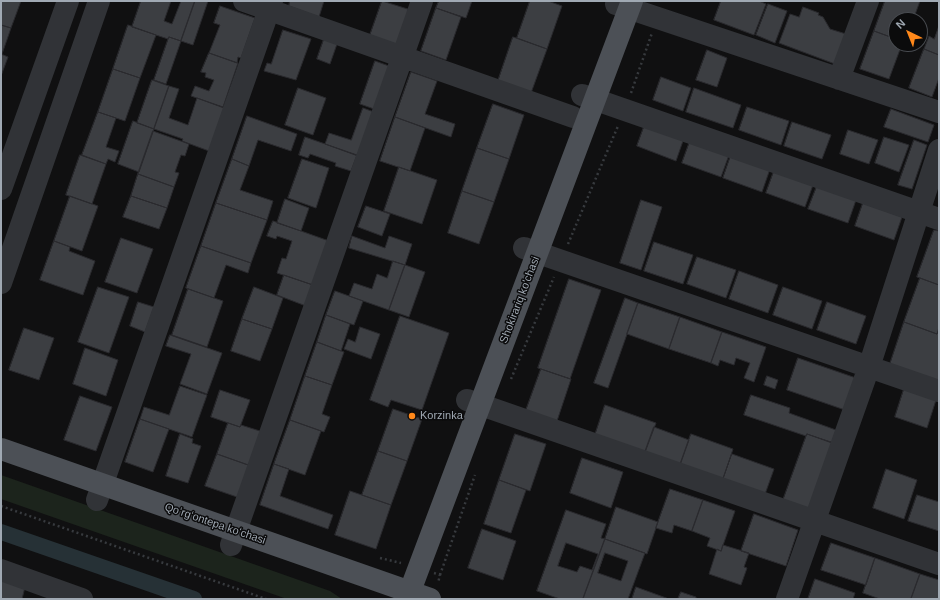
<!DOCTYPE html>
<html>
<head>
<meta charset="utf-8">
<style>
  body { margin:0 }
  #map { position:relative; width:940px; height:600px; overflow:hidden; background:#101011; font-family:Arial,sans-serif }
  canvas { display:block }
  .frame { position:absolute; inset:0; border:2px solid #a0a9b3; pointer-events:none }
  .north { position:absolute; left:888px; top:12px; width:40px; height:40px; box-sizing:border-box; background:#0b0b0c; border:1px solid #474a4f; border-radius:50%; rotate:317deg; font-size:11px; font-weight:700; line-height:16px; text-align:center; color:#a0a9b3 }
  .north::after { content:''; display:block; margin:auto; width:14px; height:18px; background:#ff881a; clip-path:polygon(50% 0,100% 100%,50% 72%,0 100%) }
</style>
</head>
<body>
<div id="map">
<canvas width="940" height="600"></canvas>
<div class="frame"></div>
<div class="north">N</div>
</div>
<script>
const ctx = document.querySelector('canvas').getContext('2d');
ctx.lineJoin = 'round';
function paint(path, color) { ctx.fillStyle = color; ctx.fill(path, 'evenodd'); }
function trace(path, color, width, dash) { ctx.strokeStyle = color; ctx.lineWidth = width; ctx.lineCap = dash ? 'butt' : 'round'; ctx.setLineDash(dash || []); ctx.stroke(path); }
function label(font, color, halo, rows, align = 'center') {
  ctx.font = font + ' Arial,sans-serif'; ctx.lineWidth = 3; ctx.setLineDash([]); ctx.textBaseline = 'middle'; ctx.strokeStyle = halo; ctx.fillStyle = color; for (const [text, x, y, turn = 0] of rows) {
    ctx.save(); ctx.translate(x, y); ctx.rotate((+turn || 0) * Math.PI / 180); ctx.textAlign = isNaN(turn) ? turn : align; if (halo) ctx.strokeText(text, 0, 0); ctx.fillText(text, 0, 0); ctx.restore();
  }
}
const green = new Path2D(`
  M1,475L330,591L342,599H287L1,499Z`);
const canal = new Path2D(`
  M1,532L194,599`);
const building = new Path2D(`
  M1,1H21L11,28L1,25Z
  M141,1H171L164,21L172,24L181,1H195L181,41L169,37L168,39L132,27Z
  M195,1H208L193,45L181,41Z
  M290,1H324L319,17L289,6Z
  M382,1L411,10L397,48L369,38Z
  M439,1H472L466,18L436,8Z
  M530,1H548L562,6L547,49L517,38Z
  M721,1H759L766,4L754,35L714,20Z
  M885,1H920L913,20H896V39L874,31Z
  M768,4L787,11L775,43L756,35Z
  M220,6L255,18L241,58L238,57L237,63L209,53L220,25L214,23Z
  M803,7L819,13L818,15L823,17L830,29L846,34L835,64L779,43L790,14L799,17Z
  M436,8L461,17L446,60L421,51Z
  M1,25L11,28L2,54H1Z
  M128,25L156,35L140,78L113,69Z
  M939,26V55L924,49L929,36L934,39Z
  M283,30L311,39L296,80L264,71L267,63L271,64Z
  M874,31L896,39V44H902L889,79L860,69Z
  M169,37L181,41L166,84L154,80Z
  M513,37L547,49L531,93L498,81Z
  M324,39L337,44L330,64L317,59Z
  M924,49L939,55V78L932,97L909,88Z
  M707,50L727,58L717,87L696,80Z
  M209,53L238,63L223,107L191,96L195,86L209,91L214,80L205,77L206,73L201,72Z
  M1,54L8,57L1,76Z
  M375,61L389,66L374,109L360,104Z
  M113,69L140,78L125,121L98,112Z
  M411,72L437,81L425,114L455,124L451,137L395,117Z
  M661,77L691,88L683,111L653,100Z
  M152,80L169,86L154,129L137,123Z
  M169,86L179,89L169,118L188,125L197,98L224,108L209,151L182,141L183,139L154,129Z
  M298,88L326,98L313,135L285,125Z
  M694,88L741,105L733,128L686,112Z
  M493,104L524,115L509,159L477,148Z
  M747,107L789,121L781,145L739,130Z
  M363,108L374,112L358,156L325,144L329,133L351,140Z
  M891,109L934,125L928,142L884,127Z
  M98,112L116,118L106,147L119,151L115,162L108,159L106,164L82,155Z
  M247,116L297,134L291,151L258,140L249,166L232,159Z
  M395,117L425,128L410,171L380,161Z
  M133,121L154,129L139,172L118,164Z
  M792,122L831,135L822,159L784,146Z
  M645,124L684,138L676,161L637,146Z
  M848,130L878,140L869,164L840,154Z
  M153,131L189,144L185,156L181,155L175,172L179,173L174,187L138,174Z
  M305,137L357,155L351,171L335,166L336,163L310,154L308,158L299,155Z
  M884,137L909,145L899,172L875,163Z
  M914,140L927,145L912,189L898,185Z
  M690,141L729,155L721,177L682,163Z
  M477,148L509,159L494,202L462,191Z
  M80,155L106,164L92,204L66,195Z
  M731,155L770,169L762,192L723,178Z
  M232,159L249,166L240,190L273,201L267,220L216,203Z
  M302,159L329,168L316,208L288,198Z
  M399,167L437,180L422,224L384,211Z
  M774,171L813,185L805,207L766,193Z
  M138,174L174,187L167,208L131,196Z
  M817,186L856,200L848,223L808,209Z
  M462,191L494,202L479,244L448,233Z
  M70,196L98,206L82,251L54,241Z
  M131,196L167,208L159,229L123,217Z
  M285,199L309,208L301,231L277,223Z
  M641,200L662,207L641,270L620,263Z
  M216,203L267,220L251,263L201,246Z
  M863,203L902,217L894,240L855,226Z
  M366,206L390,214L382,236L358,227Z
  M273,221L329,241L313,285L277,273L282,258L286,259L292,241L277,236L276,239L267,236Z
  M934,230L939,231V285L917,277Z
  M352,236L385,248L389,236L412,244L405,265L349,248Z
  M121,238L153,249L137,293L105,282Z
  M54,241L70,247L69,251L95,261L83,295L40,280Z
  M654,242L693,255L683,284L644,271Z
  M201,246L251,263L248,273L226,265L214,298L186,288Z
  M697,257L736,270L726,298L687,284Z
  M393,261L405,265L389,310L349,296L354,283L372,289L377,274L387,278Z
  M405,265L425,272L409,317L389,310Z
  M739,271L778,285L768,313L729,299Z
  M284,275L313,285L306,306L277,295Z
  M920,278L939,285V327L937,334L904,322Z
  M569,279L601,290L570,379L538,368Z
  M98,287L129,297L109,353L78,342Z
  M254,287L283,298L272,329L242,319Z
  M783,287L822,301L812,329L773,315Z
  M188,289L223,301L207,347L172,335Z
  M335,291L363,301L354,325L326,315Z
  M625,298L638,303L608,388L594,383Z
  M138,302L154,307L145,332L130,326Z
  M827,302L866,316L856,344L817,330Z
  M638,303L680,317L669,349L627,334Z
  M326,315L350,324L341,351L317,342Z
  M400,316L449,333L422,410L391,400L388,407L370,400Z
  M680,317L722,332L711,363L669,349Z
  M242,319L272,329L260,361L231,351Z
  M904,322L937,334L939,332V382L890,364Z
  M360,327L380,334L371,359L344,349L348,339L355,342Z
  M24,328L54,338L39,380L9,370Z
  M722,332L766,347L754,382L744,378L750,363L736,358L734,365L720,360L718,366L711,363Z
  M170,335L222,353L207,394L180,384L191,354L166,346Z
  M317,342L344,352L332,385L305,376Z
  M85,348L118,360L106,396L73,384Z
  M798,358L856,378L845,410L787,390Z
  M541,369L571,379L556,424L525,413Z
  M305,376L332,385L322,414L330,417L324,432L290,420Z
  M767,376L778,380L775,389L764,385Z
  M180,386L207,395L192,437L140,419L144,407L169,415Z
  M904,389L936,400L927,428L895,417Z
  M220,390L250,400L240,427L211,417Z
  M751,395L790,408L789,413L836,430L832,443L807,434L806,436L744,415Z
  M80,396L112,407L96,451L64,440Z
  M605,405L656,423L644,455L594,438Z
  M393,409L422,419L407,461L378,451Z
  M140,419L169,429L153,472L125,462Z
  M290,420L321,431L305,475L274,464Z
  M228,423L240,427L241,425L263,432L251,466L217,454Z
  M654,427L689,440L679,468L644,455Z
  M180,434L193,439L192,443L201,446L188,483L166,476Z
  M515,434L546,444L530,491L499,480Z
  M691,434L733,449L722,482L679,468Z
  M807,434L834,443L810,512L782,503Z
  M378,451L407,461L391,505L362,495Z
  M217,454L251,466L240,498L205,486Z
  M732,454L774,469L764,497L722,482Z
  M582,458L623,472L611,508L570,493Z
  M274,464L289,469L280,496L333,515L328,529L260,505Z
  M886,469L917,480L904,519L873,508Z
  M499,480L526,490L511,533L484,524Z
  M670,489L703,500L692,531L674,525L672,533L656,528Z
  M350,491L391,505L376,549L335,535Z
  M917,495L939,502V531L908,521Z
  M703,500L735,511L721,551L707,546L710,538L692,531Z
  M616,507L658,522L647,554L605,539Z
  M566,510L606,524L601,538L605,539L583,599H560L537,591ZM566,543L598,554L592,570L580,566L577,572L558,566Z
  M754,514L798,530L786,566L741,551Z
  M482,529L516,541L503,580L468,568Z
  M605,539L645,553L628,599H583ZM605,553L628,561L621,581L598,573Z
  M831,543L875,558L866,585L821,570Z
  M723,545L749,553L744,567L747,568L741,585L709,574L717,549L721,551Z
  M875,558L920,574L911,599H880L863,593Z
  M920,574L939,580V599H911Z
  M815,579L855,593L853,599H808Z
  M1,580L25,587L22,599H1Z
  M636,587L669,599H632Z
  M681,592L696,597V599H678Z`);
const path = new Path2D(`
  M631,93L652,33
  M568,244L618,126
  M511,379L554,277
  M1,506L266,599
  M380,558L401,563
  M434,573L440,575L438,583
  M440,575L475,475`);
const minor = new Path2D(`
  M244,1L573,117
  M616,4L939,112
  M839,79L868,1
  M582,95L939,219
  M1,189L68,1
  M524,248L939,391
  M1,283L99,1
  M467,400L939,564
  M97,500L272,1
  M231,545L422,1
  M1,570L82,599
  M787,599L869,367L939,150`);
const major = new Path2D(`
  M1,449L430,599
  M407,599L632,1`);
const markers = [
  [412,416,4,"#ff881a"]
];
const streetNames = [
  ["Shokirariq ko'chasi",520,300,-69],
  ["Qoʻrgʻontepa koʻchasi",215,524,19]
];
const poiNames = [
  ["Korzinka",420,416]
];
paint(green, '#1c241c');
trace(canal, '#263136', 16);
paint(building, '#3c3e42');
trace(building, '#2a2a2e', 1);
trace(path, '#373a3e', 2.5, [2, 3]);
trace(minor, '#313337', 22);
trace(major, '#4c5056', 22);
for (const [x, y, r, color] of markers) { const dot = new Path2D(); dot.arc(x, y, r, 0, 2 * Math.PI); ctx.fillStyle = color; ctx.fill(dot); trace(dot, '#0b0b0c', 1.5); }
label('11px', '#a0a9b3', '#0b0b0c', streetNames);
label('11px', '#a0a9b3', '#0b0b0c', poiNames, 'left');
</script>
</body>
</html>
